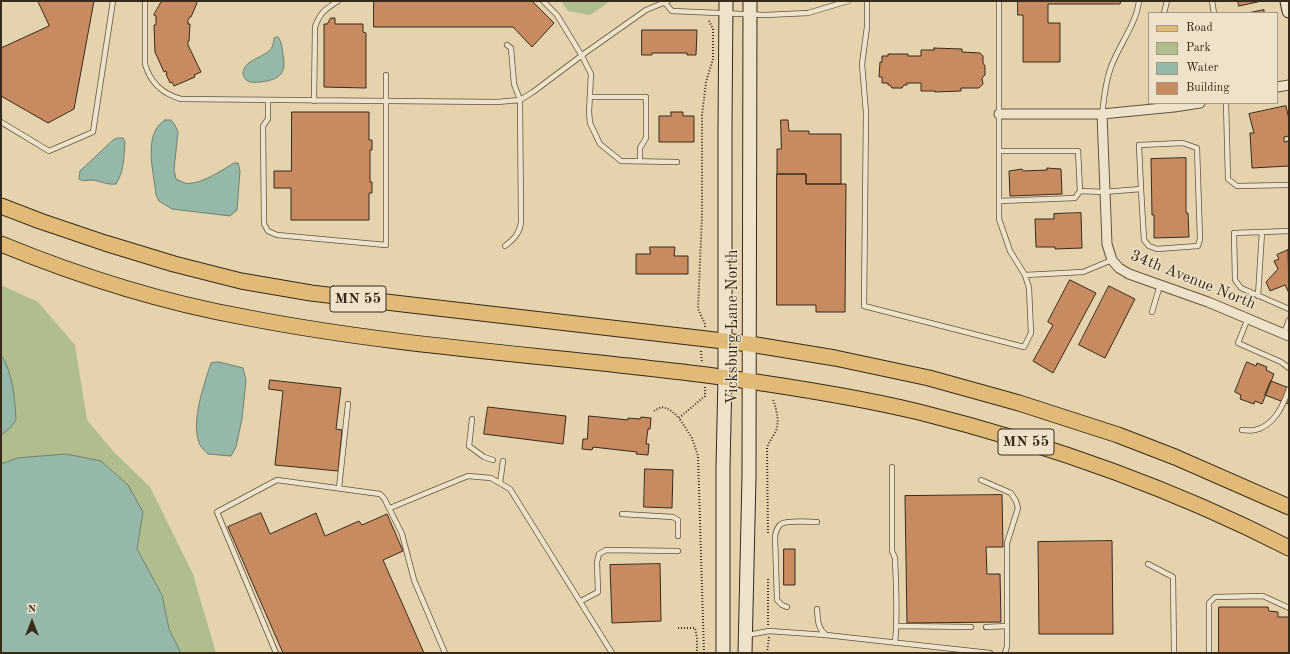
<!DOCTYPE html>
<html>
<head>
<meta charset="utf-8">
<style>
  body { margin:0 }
  #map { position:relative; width:1290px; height:654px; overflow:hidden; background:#e5d3ae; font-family:"Old Standard TT",serif }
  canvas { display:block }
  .frame { position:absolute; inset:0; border:2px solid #382a19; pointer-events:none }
  .legend { position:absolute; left:1148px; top:12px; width:130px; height:92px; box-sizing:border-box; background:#eee2ca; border:1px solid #a59883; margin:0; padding:5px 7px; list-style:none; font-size:12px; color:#382a19 }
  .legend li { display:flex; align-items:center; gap:8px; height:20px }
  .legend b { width:20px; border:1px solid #a59883 }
  .north { position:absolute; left:12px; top:602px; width:40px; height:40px; -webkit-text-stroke:3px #eee2ca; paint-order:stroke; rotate:0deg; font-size:11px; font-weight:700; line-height:16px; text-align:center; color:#382a19 }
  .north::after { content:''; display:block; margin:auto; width:14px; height:18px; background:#382a19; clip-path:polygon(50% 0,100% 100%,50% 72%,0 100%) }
</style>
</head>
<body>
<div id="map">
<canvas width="1290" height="654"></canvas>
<div class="frame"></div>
<ul class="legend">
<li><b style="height:5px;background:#e2ba77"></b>Road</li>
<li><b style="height:11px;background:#b0be8e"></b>Park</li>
<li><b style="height:11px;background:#96b8a9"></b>Water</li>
<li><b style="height:11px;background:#c88b61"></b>Building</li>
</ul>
<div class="north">N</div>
</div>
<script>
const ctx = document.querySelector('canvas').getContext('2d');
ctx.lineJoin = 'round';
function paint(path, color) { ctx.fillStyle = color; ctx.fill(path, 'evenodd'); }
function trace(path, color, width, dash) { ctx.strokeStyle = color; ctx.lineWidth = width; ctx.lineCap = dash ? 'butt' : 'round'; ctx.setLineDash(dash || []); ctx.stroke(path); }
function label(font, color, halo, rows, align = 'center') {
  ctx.font = font + ' "Old Standard TT",serif'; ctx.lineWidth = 3; ctx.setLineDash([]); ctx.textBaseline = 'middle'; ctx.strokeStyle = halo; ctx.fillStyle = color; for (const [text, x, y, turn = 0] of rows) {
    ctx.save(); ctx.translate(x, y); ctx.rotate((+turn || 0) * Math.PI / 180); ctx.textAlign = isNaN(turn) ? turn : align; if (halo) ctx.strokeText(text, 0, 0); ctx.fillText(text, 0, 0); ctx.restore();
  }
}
const green = new Path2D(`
  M561,1H611L590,15L568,11Z
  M1,285L38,302L75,345L87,420L113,451L150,487L193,574L216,653H181L169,629L162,595L137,549L142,512L101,461L66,454L18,458L1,464Z`);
const water = new Path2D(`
  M278,37C282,42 282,48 283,55C287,74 279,80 260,82C256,82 251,83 248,81C245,80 243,76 243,73C244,59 266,58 272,47C273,44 274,40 274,38Z
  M165,120H171L175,125L178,132L174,169L176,179C178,180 182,182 185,183C199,186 222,170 234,163H238L240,171L237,210L230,216L172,209L159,201L156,195C154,172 142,134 165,120Z
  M118,138H123L125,142C124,156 124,172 116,184C107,185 100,181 92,180C87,180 84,182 79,179L80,171L113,140Z
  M1,355C13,372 15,400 16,420L10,428L1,435Z
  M219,362L243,368L246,380L242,419L236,447L231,456L208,454C205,451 200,447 199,442C191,422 204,384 211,363Z
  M66,454L101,461L128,485L143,512L137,549L162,595L169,629L181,653H1V464L18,458Z`);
const building = new Path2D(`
  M38,1H94L74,109L48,123L1,96V48L49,26Z
  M162,1H196L197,3L191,17H190L188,20V24H190L189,41H188V45L201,72L194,75L195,77L174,86L172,82L170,83L166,74H167L166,71L164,72L155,52L154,25H156V16L154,15Z
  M374,1H532L554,23L532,47L513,27H374Z
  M1018,1H1121L1120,4H1048V23H1060V62H1023V15H1018Z
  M1238,1H1262L1239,6Z
  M1264,10V13H1248Z
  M331,18H335V24H363V32L366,33V88L324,87V24H327Z
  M642,30H697L696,55H687V53H652V55H642Z
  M934,48L962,49V52L980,53L983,56V63L985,66V75L982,78L983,84L979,88H961V91L935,92V91H921V83H907V85H904L902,88H892L890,85H888V83H882V77H879L880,62H882V56H888V54H908V56H921V50H934Z
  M1286,106L1289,119V136L1284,137V142L1289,141V166L1252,168L1250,133H1254L1249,114Z
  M292,112H369V140H372V150H370V182H372V193H369V220H291V188H274V171H291Z
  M671,112H683V116H694V142H659V116H671Z
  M781,120H788L789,131H809V134H841V184H806V174H777V149H781Z
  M1186,158V213H1188L1189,237L1154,238V215H1152L1151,159Z
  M1047,168L1061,169L1062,194L1010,196L1009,171L1022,169L1023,171L1047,170Z
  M777,174H806V184H846L845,312H816V305H777Z
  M1081,213L1082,248L1055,249V247H1036L1035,219H1054V214Z
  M650,247H675L674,256H688V274H636V254H650Z
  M1288,250L1289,293L1285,285L1270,291L1266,282L1278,269L1274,261L1279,259L1277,255Z
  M1070,280L1096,293L1053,373L1033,361L1053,325L1048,322Z
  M1109,286L1135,299L1105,358L1079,345Z
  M1247,362L1256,366L1257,363L1267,367L1266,370L1274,374L1262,404L1255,401L1254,404L1240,399L1241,395L1235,392Z
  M270,380L341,388L336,429L342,430L338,471L275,465L283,391L269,389Z
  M1271,381L1289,388V404L1265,395Z
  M488,407L566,416L563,444L484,434Z
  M589,416L628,420V418L640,419L641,417L651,418L650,429H648L646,444H649L648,455L636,454L637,452L593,447L592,450L582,449L583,439H587Z
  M645,469L673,470L672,508L644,507Z
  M1002,495L1003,547H986L987,574H1000L1001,622L907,623L905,496Z
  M261,513L270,534L316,513L325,536L359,521L362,525L387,514L403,551L383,560L424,653H283L228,527Z
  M1112,541L1113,634H1039L1038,542Z
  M784,549H795V585H784Z
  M660,564L661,621L612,623L610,565Z
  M1219,607H1268L1269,611L1278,612V617H1289V653H1219Z`);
const path = new Path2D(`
  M705,327V324L698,309L702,215V115L706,82L713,59V29L708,19
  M701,351L702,363
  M654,411L661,407C669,408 674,413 679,418
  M768,533L767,448C769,441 773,437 776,431C780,420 776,409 773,399
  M768,579V625
  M678,628H695L697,638V653
  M704,653L698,456L692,438L679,418L705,396V387
  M767,653L769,637`);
const lane = new Path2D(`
  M145,1V64C150,82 163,94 181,99L497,102L520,100L533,92L585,53L646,10L668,1
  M543,1L557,15L582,56L591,74L589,112L590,123L600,144L621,161L677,162
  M867,1V27L862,64L866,113L864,306L1024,347L1031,333L1029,288L1025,275L1083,272L1112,260
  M999,1V219L1010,251L1025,275
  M1212,1L1214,13
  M665,3L672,11L765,15L808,13L848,1
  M1164,13L1167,1
  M590,97H646V138L640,148V161
  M268,101V119L263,126L264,224L268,231L277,235L386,245V75
  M314,101L315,27C320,12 326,9 338,1
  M1226,103L1228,179L1237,186L1289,185
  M1102,114C1104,100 1105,84 1110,70C1117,47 1136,26 1139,1
  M1,122L49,151L93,132L113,1
  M999,151H1078L1080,191
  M999,201L1075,198L1080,191L1104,192L1141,189L1144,240L1149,246L1157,249L1198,246L1200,239L1197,148L1183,143L1139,145L1141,189
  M1289,231L1234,233L1235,280L1241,288L1289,309
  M505,246C514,239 519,234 521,223L520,100L514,84L511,48L507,45
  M1258,296L1262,232
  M1152,312L1160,285
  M1248,318L1238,343L1281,362L1289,368
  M1284,333L1289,320
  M472,419L469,446L484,457L493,460
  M1242,430C1246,430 1251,431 1255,430C1274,426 1283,406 1289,389
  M892,467V551L895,558C896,586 898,615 895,643
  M981,480L1011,493L1016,501L1018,508L1007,543V646L1005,653
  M500,483L503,461
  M339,488L348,404
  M390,508L468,476L491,478L510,489L612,653
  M622,514L673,517L678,520V536
  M1148,564L1173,577L1174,653
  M581,601L598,592L597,562L599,554L606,550L678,551
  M787,607L782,605L777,600L775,536C776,531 777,527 781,524C788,520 808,522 817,522
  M817,609C818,619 817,628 826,635
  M897,626L971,627
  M986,627L1007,626
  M748,635L769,631L826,635L990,653
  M276,653L217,512L277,480L380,494L384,498L402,534L414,580L445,653
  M1209,653V603L1215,597L1263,596L1289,608`);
const street = new Path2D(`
  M1277,87L1289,85
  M999,114H1102L1174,107L1200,103
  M1102,114L1107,244L1112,260L1119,268L1129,274L1208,302L1289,336`);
const secondary = new Path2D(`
  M1287,1L1289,11
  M723,653V468L725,377V128L726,1
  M745,653L749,476L750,1`);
const primary = new Path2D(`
  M1,206L40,221L105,243L174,264L241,281L311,293L403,304L750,344L835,358L929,378L1019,403L1118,435L1175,457L1289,507
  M1,244C79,276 161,302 244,317C371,342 500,352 629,366C662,370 695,373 728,378C792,387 857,397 919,412C1047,444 1172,488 1289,548`);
const shields = [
  [358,299,56],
  [1026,442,56]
];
const shieldNames = [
  ["MN 55",358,299],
  ["MN 55",1026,442]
];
const streetNames = [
  ["34th Avenue North",1193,280,22],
  ["Vicksburg Lane North",733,327,-90]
];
paint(green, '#b0be8e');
paint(water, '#96b8a9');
trace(water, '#707f6f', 1);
paint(building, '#c88b61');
trace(building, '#382a19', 1);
trace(lane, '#63543e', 6);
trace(street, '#63543e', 11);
trace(secondary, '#382a19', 15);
trace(primary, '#382a19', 17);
trace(path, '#382a19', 2, [1, 2]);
trace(lane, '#eee2ca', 4.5);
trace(street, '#eee2ca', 9);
trace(secondary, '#eee2ca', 13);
trace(primary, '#e2ba77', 15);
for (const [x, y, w] of shields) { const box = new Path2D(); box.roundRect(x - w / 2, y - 13, w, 26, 3); ctx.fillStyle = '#eee2ca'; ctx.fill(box); trace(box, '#382a19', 1); }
label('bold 15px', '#382a19', null, shieldNames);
label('16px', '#382a19', '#eee2ca', streetNames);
</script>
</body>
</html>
